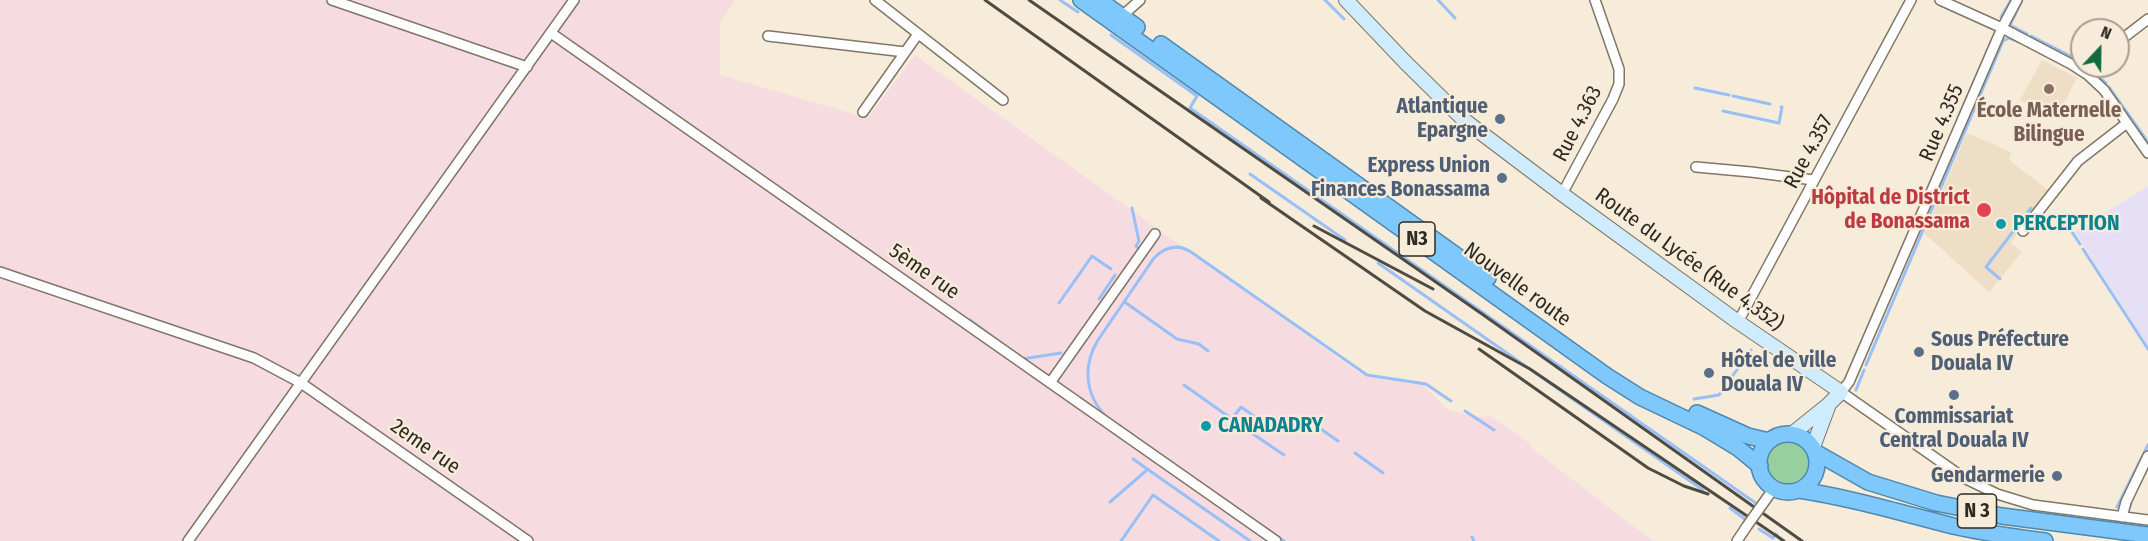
<!DOCTYPE html>
<html>
<head>
<meta charset="utf-8">
<style>
  body { margin:0 }
  #map { position:relative; width:2148px; height:541px; overflow:hidden; background:#f7ecda; font-family:"Fira Sans Condensed",sans-serif }
  canvas { display:block }
  .north { position:absolute; left:2070px; top:18px; width:60px; height:60px; box-sizing:border-box; background:#f7ecda; border:2px solid #a79e91; border-radius:50%; rotate:22deg; font-size:16px; font-weight:700; line-height:24px; text-align:center; color:#2e2a23 }
  .north::after { content:''; display:block; margin:auto; width:21px; height:27px; background:#126a3d; clip-path:polygon(50% 0,100% 100%,50% 72%,0 100%) }
</style>
</head>
<body>
<div id="map">
<canvas width="2148" height="541"></canvas>
<div class="north">N</div>
</div>
<script>
const ctx = document.querySelector('canvas').getContext('2d');
ctx.lineJoin = 'round';
function paint(path, color) { ctx.fillStyle = color; ctx.fill(path, 'evenodd'); }
function trace(path, color, width, dash) { ctx.strokeStyle = color; ctx.lineWidth = width; ctx.lineCap = dash ? 'butt' : 'round'; ctx.setLineDash(dash || []); ctx.stroke(path); }
function label(font, color, halo, rows, align = 'center') {
  ctx.font = font + ' "Fira Sans Condensed",sans-serif'; ctx.lineWidth = 4.5; ctx.setLineDash([]); ctx.textBaseline = 'middle'; ctx.strokeStyle = halo; ctx.fillStyle = color; for (const [text, x, y, turn = 0] of rows) {
    ctx.save(); ctx.translate(x, y); ctx.rotate((+turn || 0) * Math.PI / 180); ctx.textAlign = isNaN(turn) ? turn : align; if (halo) ctx.strokeText(text, 0, 0); ctx.fillText(text, 0, 0); ctx.restore();
  }
}
const commercial = new Path2D(`
  M2148,186V346L2075,232Z`);
const industrial = new Path2D(`
  M0,0H735L720,23V75L868,118L915,55L1359,373L1421,383L1448,410L1486,418L1489,415L1532,445L1530,447L1653,541H0Z`);
const built = new Path2D(`
  M2042,60L2077,78L2056,118L2020,100Z
  M1967,133L2011,152L2009,160L2048,190L2011,243L2022,252L1989,292L1924,233Z`);
const green = new Path2D(`
  M1767 462a21 21 0 1 1 42 0a21 21 0 1 1-42 0Z`);
const stream = new Path2D(`
  M1060,0L1078,12
  M1325,0L1344,19
  M1438,0L1455,18
  M2022,0L2010,25L2027,34
  M2001,17L2011,0
  M1111,35L1197,96L1190,108L1757,504
  M2031,36L2082,62
  M2088,66L2089,67
  M2093,71L2106,83
  M2109,87L2148,142
  M1695,88L1729,95
  M1733,96L1770,104
  M1723,111L1779,123L1782,107H1781
  M1958,118L1992,40
  M1250,174L1345,240
  M1132,208L1139,241L1136,246L1138,248
  M2072,232L2080,244
  M2083,249L2148,349
  M1378,263L1703,490
  M2000,279L1986,267L2031,208
  M1099,299L1115,275
  M1059,303L1092,256L1111,269
  M1126,303L1177,339L1199,344L1208,351
  M970,320L997,340
  M1022,359L1061,353
  M1866,365L2003,41L2009,38L2019,42
  M1184,385L1232,419L1241,407L1261,421L1253,434L1284,455
  M1856,390L1864,370
  M1694,399L1719,395L1751,350
  M1465,411L1494,430
  M1110,420C1086,399 1081,368 1098,340L1154,258C1165,247 1177,243 1191,252L1367,375L1426,384L1451,401
  M1318,427L1338,441
  M1355,453L1383,473
  M1133,459L1250,541
  M1209,489L1284,541
  M1110,502L1147,470
  M2117,507L2148,445
  M1730,508L1746,520
  M2128,511L2131,504
  M1759,529L1773,538L1776,534
  M1776,534L1782,541
  M1472,537L1474,541
  M1121,541L1153,495L1219,541`);
const minor = new Path2D(`
  M332,0L527,67
  M875,0L1003,100
  M1940,0L2002,28L2071,64L2088,75L2104,90L2148,153
  M2017,0L2002,28L1849,382L1841,392L1964,478L1997,494L2033,505L2148,520
  M1122,16L1140,0
  M551,33L1276,541
  M768,36L905,52
  M2118,42L2148,19
  M863,112L918,34
  M1696,167L1751,172L1814,180
  M1562,194L1613,99L1619,84V69L1595,0
  M2023,231L2078,161L2127,123
  M0,272L254,358L301,383L528,541
  M1738,322L1911,0
  M1050,383L1155,234
  M1762,505L1774,488
  M2122,517L2126,502L2148,456
  M188,541L574,0
  M1737,541L1747,526`);
const secondary = new Path2D(`
  M1346,0L1406,63L1464,120L1562,194L1738,322L1841,392L1828,405L1792,434
  M1813,447L1828,407`);
const trunk = new Path2D(`
  M1081,0L1607,376L1640,397L1705,428L1738,448L1760,466
  M1099,0L1137,27
  M1161,44L1488,278
  M1697,413L1748,436L1769,441
  M1759 463a29 29 0 1 1 58 0a29 29 0 1 1-58 0Z
  M1815,452L1868,482L1936,503L2002,516L2148,535
  M1799,490C1852,498 1902,513 1953,526C1984,533 2014,537 2045,541`);
const rail = new Path2D(`
  M985,0L1269,202
  M1029,0L1482,314L1802,541
  M1261,198L1425,311L1530,369L1784,541
  M1314,226L1433,289
  M1479,349L1648,468L1684,486L1708,494`);
const minorBridge = new Path2D(`
  M1747,526L1762,505`);
const markers = [
  [2049,89,6,"#8d6e63"],
  [1500,119,6,"#5c6f8a"],
  [1502,178,6,"#5c6f8a"],
  [1984,210,8,"#e0444e"],
  [2001,224,6,"#0f9aa8"],
  [1919,352,6,"#5c6f8a"],
  [1709,373,6,"#5c6f8a"],
  [1954,395,6,"#5c6f8a"],
  [1206,426,6,"#0f9aa8"],
  [2057,476,6,"#5c6f8a"]
];
const shields = [
  [1417,239,36],
  [1977,511,39]
];
const shieldNames = [
  ["N3",1417,239],
  ["N 3",1977,511]
];
const serviceNames = [
  ["Atlantique",1488,107],
  ["Epargne",1488,131],
  ["Express Union",1490,166],
  ["Finances Bonassama",1490,190],
  ["Sous Préfecture",1931,340,"left"],
  ["Douala IV",1931,364,"left"],
  ["Hôtel de ville",1721,361,"left"],
  ["Douala IV",1721,385,"left"],
  ["Commissariat",1954,417,"center"],
  ["Central Douala IV",1954,441,"center"],
  ["Gendarmerie",2045,476]
];
const educationNames = [
  ["École Maternelle",2049,111],
  ["Bilingue",2049,135]
];
const streetNames = [
  ["Rue 4.355",1942,123,-67],
  ["Rue 4.363",1578,124,-63],
  ["Rue 4.357",1809,152,-62],
  ["Route du Lycée (Rue 4.352)",1689,260,36],
  ["5ème rue",924,272,35],
  ["Nouvelle route",1517,285,36],
  ["2eme rue",425,447,35]
];
const healthNames = [
  ["Hôpital de District",1970,198],
  ["de Bonassama",1970,222]
];
const cultureNames = [
  ["PERCEPTION",2013,224],
  ["CANADADRY",1218,426]
];
paint(commercial, '#e5e0f6');
paint(industrial, '#f6dce1');
paint(built, '#eedec5');
paint(green, '#97cf9f');
trace(stream, '#98c0f7', 3);
trace(minor, '#807665', 12);
trace(secondary, '#807665', 16);
trace(trunk, '#4e88b0', 18);
trace(minor, '#fff', 9);
trace(secondary, '#cfebfe', 14);
trace(trunk, '#7fc8fc', 15);
trace(rail, '#504b42', 3);
trace(minorBridge, '#807665', 12, []);
trace(minorBridge, '#fff', 9);
for (const [x, y, r, color] of markers) { const dot = new Path2D(); dot.arc(x, y, r, 0, 2 * Math.PI); ctx.fillStyle = color; ctx.fill(dot); trace(dot, '#f7ecda', 2); }
for (const [x, y, w] of shields) { const box = new Path2D(); box.roundRect(x - w / 2, y - 17, w, 34, 4.5); ctx.fillStyle = '#f7ecda'; ctx.fill(box); trace(box, '#2e2a23', 1.5); }
label('bold 20px', '#2e2a23', null, shieldNames);
label('bold 21px', '#4e5e75', '#f7ecda', serviceNames, 'right');
label('bold 21px', '#785e54', '#f7ecda', educationNames);
label('21px', '#2e2a23', '#f7ecda', streetNames);
label('bold 21px', '#be3a42', '#f7ecda', healthNames, 'right');
label('bold 21px', '#0d838f', '#f7ecda', cultureNames, 'left');
</script>
</body>
</html>
